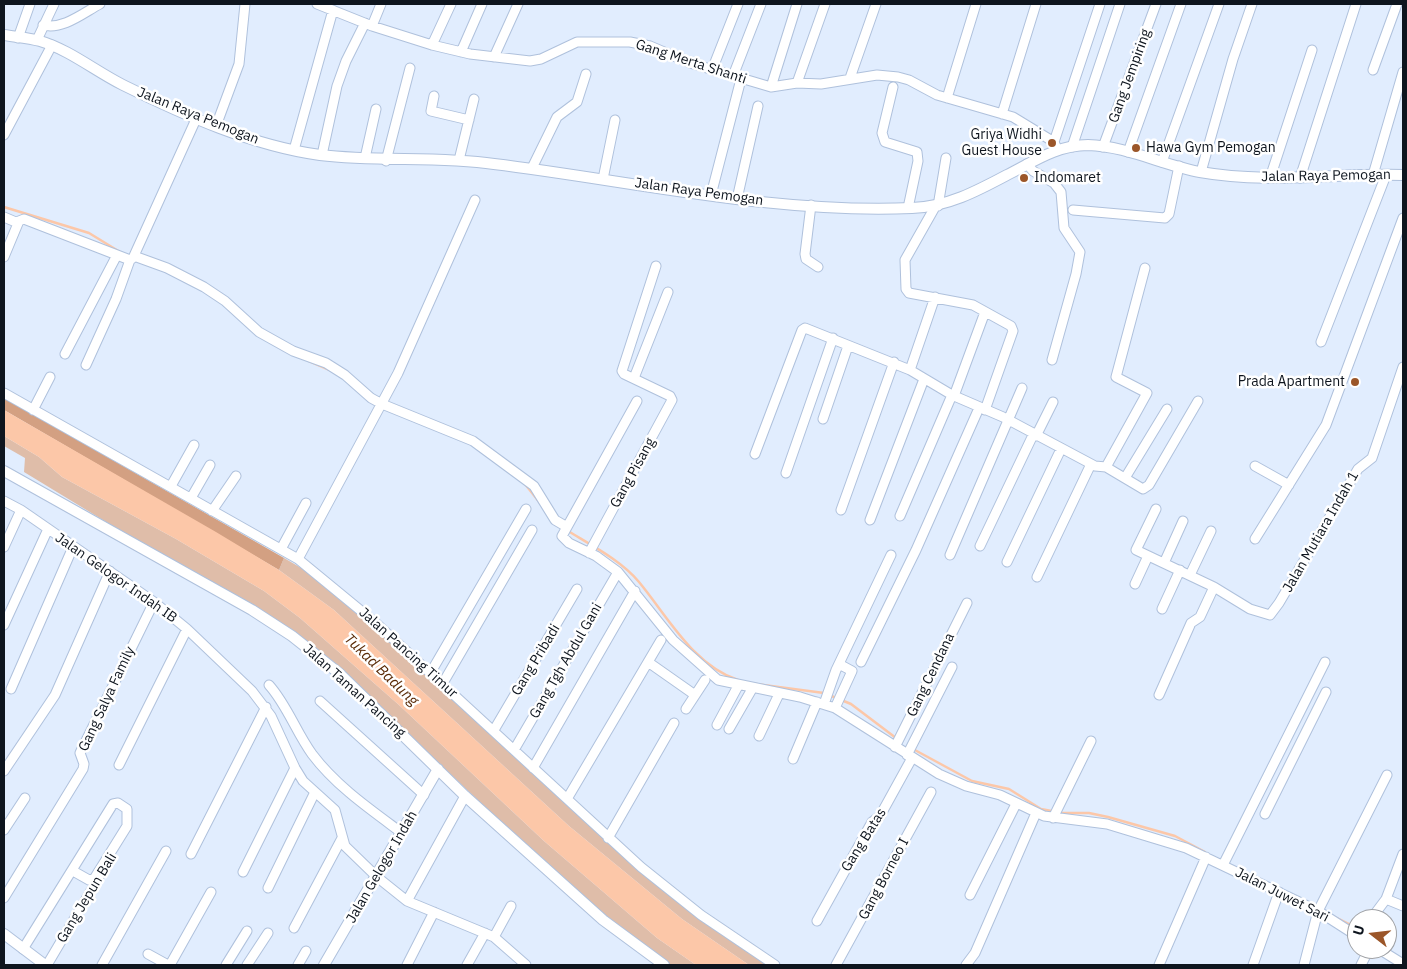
<!DOCTYPE html>
<html>
<head>
<meta charset="utf-8">
<style>
  body { margin:0 }
  #map { position:relative; width:1407px; height:969px; overflow:hidden; background:#e1edfe; font-family:"IBM Plex Sans",sans-serif }
  canvas { display:block }
  .frame { position:absolute; inset:0; border:5px solid #0e151e; pointer-events:none }
  .north { position:absolute; left:1347px; top:909px; width:50px; height:50px; box-sizing:border-box; background:#fff; border:1px solid #9fa1a5; border-radius:50%; rotate:286deg; font-size:14px; font-weight:700; line-height:20px; text-align:center; color:#0e151e }
  .north::after { content:''; display:block; margin:auto; width:18px; height:22px; background:#9b5629; clip-path:polygon(50% 0,100% 100%,50% 72%,0 100%) }
</style>
</head>
<body>
<div id="map">
<canvas width="1407" height="969"></canvas>
<div class="frame"></div>
<div class="north">U</div>
</div>
<script>
const ctx = document.querySelector('canvas').getContext('2d');
ctx.lineJoin = 'round';
function paint(path, color) { ctx.fillStyle = color; ctx.fill(path, 'evenodd'); }
function trace(path, color, width, dash) { ctx.strokeStyle = color; ctx.lineWidth = width; ctx.lineCap = dash ? 'butt' : 'round'; ctx.setLineDash(dash || []); ctx.stroke(path); }
function label(font, color, halo, rows, align = 'center') {
  ctx.font = font + ' "IBM Plex Sans",sans-serif'; ctx.lineWidth = 5; ctx.setLineDash([]); ctx.textBaseline = 'middle'; ctx.strokeStyle = halo; ctx.fillStyle = color; for (const [text, x, y, turn = 0] of rows) {
    ctx.save(); ctx.translate(x, y); ctx.rotate((+turn || 0) * Math.PI / 180); ctx.textAlign = isNaN(turn) ? turn : align; if (halo) ctx.strokeText(text, 0, 0); ctx.fillText(text, 0, 0); ctx.restore();
  }
}
const green = new Path2D(`
  M4,436L39,457L62,477L176,539L264,591L300,618L399,705L544,841L657,938L696,965H669L620,928L519,839L356,685L261,610L144,545L24,472L25,458L4,446Z
  M284,558L308,572L394,643L637,870L769,965H749L682,919L569,826L334,610L279,570Z`);
const forest = new Path2D(`
  M4,398L284,558L279,570L4,410Z`);
const water = new Path2D(`
  M4,410L216,532L279,570L334,610L569,826L682,919L749,965H696L657,938L544,841L399,705L300,618L264,591L176,539L62,477L39,457L4,436Z`);
const stream = new Path2D(`
  M4,207L89,233L120,252
  M309,361L332,371
  M525,484L540,503
  M568,531C591,545 622,561 639,582C668,617 693,665 738,680
  M756,684L824,693
  M829,695L851,704L896,738
  M913,749L972,781L1009,789L1041,809L1062,813H1089L1108,817L1175,836L1205,852
  M1333,916L1357,928`);
const minor = new Path2D(`
  M317,4L372,26L432,45L470,54L530,61L541,59L577,42H630L650,46L690,63L771,87L797,83L821,84L877,75L898,77L909,80L937,95L1013,117L1054,142L1057,149
  M43,25C63,30 83,13 100,4
  M372,26L381,4
  M18,38L30,4
  M37,40L54,4
  M432,45L451,4
  M461,52L482,4
  M494,57L518,4
  M712,70L738,4
  M1373,70L1397,4
  M733,76L761,4
  M850,78L876,4
  M797,83L825,4
  M771,87L797,4
  M893,87L882,133L885,142L917,152L918,161L908,208
  M434,96L431,111L469,120
  M947,98L976,4
  M1002,114L1036,4
  M216,126L239,64L245,4
  M4,135L52,45
  M1054,142L1100,4
  M1072,147L1120,4
  M1103,147L1156,4
  M294,150L333,10
  M1128,152L1181,4
  M322,155L337,86L346,61L365,23
  M365,158L376,109
  M459,160L474,99
  M386,161L410,68
  M1162,162L1219,4
  M1027,164L1033,171L1054,183L1061,192L1064,228L1080,252L1076,274L1052,360
  M532,168L557,117L577,102L586,74
  M1201,172L1233,59L1252,4
  M1373,175L1403,72
  M1270,178L1312,50
  M1300,178L1356,4
  M603,179L615,120
  M711,195L741,79
  M737,199L758,106
  M811,205L805,254L806,259L818,267
  M938,206L946,158
  M935,207L905,260L906,289L909,293L973,305L1011,326L1013,331L985,410
  M1073,210L1165,218L1169,214L1179,166
  M4,217L18,223
  M134,256L167,268L204,287L225,301L259,332L293,351L326,363L345,375L371,398L382,404L473,441L534,486L555,520L567,527
  M4,257L19,221L24,219L130,260
  M1321,342L1386,175
  M65,354L117,255
  M86,365L116,299L130,260L133,258L197,117
  M910,370L935,297
  M634,378L668,292
  M4,393L298,559L377,624L641,867L701,915L775,965
  M954,396L985,312
  M637,401L562,536L569,543L596,556L618,572L673,640L718,680L800,697L835,708L939,774L966,786L1000,795L1044,816L1107,824L1186,848L1318,911L1357,936
  M33,410L50,377
  M823,419L848,346
  M1036,436L1053,402
  M755,454L802,330L805,328L910,370L952,395L1003,417L1095,466L1106,467L1143,489L1149,485L1198,401
  M1255,466L1289,485
  M1106,467L1147,393L1116,377L1145,268
  M786,473L833,338
  M1125,478L1167,409
  M171,486L194,445
  M191,498L210,465
  M4,501L21,510L154,602L187,629L252,691L271,716L295,768L303,781L335,810L345,846L377,877L407,901L494,937L526,965
  M1156,509L1136,550L1214,587L1250,609L1270,615L1279,603L1358,469L1372,458L1403,367
  M841,510L894,362
  M212,511L236,476
  M900,516L952,395
  M870,520L924,379
  M1255,539L1326,425L1403,218
  M980,546L1033,435
  M4,547L21,510
  M281,549L306,503
  M589,553L672,400L670,396L624,374L622,371L656,266
  M950,555L1022,388
  M298,559L398,373L475,200
  M1007,562L1061,449
  M1164,563L1183,521
  M1190,575L1211,531
  M1037,577L1091,464
  M1135,584L1148,556
  M1162,609L1180,570
  M4,625L48,529
  M648,662L695,695
  M861,662L916,550L979,408
  M431,672L526,509
  M443,683L532,530
  M269,685C287,705 296,732 312,754C336,786 371,810 402,833
  M11,689L73,547
  M1159,695L1191,623L1200,617L1214,587
  M320,701L424,795
  M824,704L836,670L891,555
  M835,708L852,671L839,664
  M686,709L705,680
  M717,725L738,686
  M729,729L752,689
  M494,730L577,589
  M759,736L779,694
  M895,747L967,603
  M514,750L618,572
  M907,755L952,667
  M793,759L817,702
  M119,765L187,629
  M533,768L635,591
  M4,771L55,695L110,571
  M567,799L661,640
  M1265,814L1326,692
  M1053,818L1091,741
  M4,830L25,798
  M608,838L674,723
  M191,854L266,707
  M1223,865L1325,662
  M243,872L295,768
  M268,888L315,792
  M970,895L1016,804
  M4,898L83,769L84,764L80,753L154,602
  M1386,899L1403,906
  M407,901L465,796
  M1371,919L1386,899L1403,854
  M817,921L872,822L880,816L912,758
  M294,928L342,838
  M494,937L511,906
  M23,949L113,804L118,803L127,809V826L94,879L89,880L73,871
  M1379,949L1403,964
  M148,954L168,965
  M47,965L99,877
  M102,965L166,851
  M170,965L211,892
  M226,965L247,931
  M247,965L268,933
  M298,965L306,951
  M407,965L434,912
  M467,965L485,933
  M836,965L931,792
  M966,965L975,953L1036,813
  M1159,965L1206,857
  M1253,965L1279,892
  M1304,965L1318,911L1387,775
  M1361,965L1369,949`);
const tertiary = new Path2D(`
  M4,35C16,37 28,38 40,41C70,50 95,71 123,85C184,115 253,146 320,155C378,162 437,156 494,164C633,181 772,214 912,208C947,207 977,191 1007,175C1033,162 1057,145 1088,145C1126,146 1163,165 1200,172C1268,184 1336,173 1403,175
  M4,471L252,610L292,636L340,674L465,796L603,920L664,965
  M4,934L45,965
  M324,965L438,769`);
const markers = [
  [1052,143,5,"#9b5629"],
  [1136,148,5,"#9b5629"],
  [1024,178,5,"#9b5629"],
  [1355,382,5,"#9b5629"]
];
const streetNames = [
  ["Gang Merta Shanti",691,62,18],
  ["Gang Jempiring",1130,76,-70],
  ["Jalan Raya Pemogan",198,116,22],
  ["Jalan Raya Pemogan",1326,176,-1],
  ["Jalan Raya Pemogan",699,192,8],
  ["Gang Pisang",633,473,-61],
  ["Jalan Mutiara Indah 1",1321,532,-60],
  ["Jalan Gelogor Indah IB",116,578,35],
  ["Jalan Pancing Timur",408,653,42],
  ["Gang Pribadi",536,660,-59],
  ["Gang Tgh Abdul Gani",566,661,-60],
  ["Gang Cendana",931,675,-64],
  ["Jalan Taman Pancing",354,691,42],
  ["Gang Salya Family",107,699,-65],
  ["Gang Batas",864,840,-58],
  ["Jalan Gelogor Indah",382,867,-60],
  ["Gang Borneo I",884,879,-62],
  ["Jalan Juwet Sari",1282,895,27],
  ["Gang Jepun Bali",87,898,-59]
];
const poiNames = [
  ["Griya Widhi",1042,135],
  ["Guest House",1042,151],
  ["Hawa Gym Pemogan",1146,148,"left"],
  ["Indomaret",1034,178,"left"],
  ["Prada Apartment",1345,382]
];
const waterNames = [
  ["Tukad Badung",381,670,44]
];
paint(green, '#dfbda9');
paint(forest, '#d3a082');
paint(water, '#fcc7a8');
trace(stream, '#fcc7a8', 2.5);
trace(minor, '#afc1dc', 11);
trace(tertiary, '#afc1dc', 12);
trace(minor, '#fff', 9);
trace(tertiary, '#fff', 10);
for (const [x, y, r, color] of markers) { const dot = new Path2D(); dot.arc(x, y, r, 0, 2 * Math.PI); ctx.fillStyle = color; ctx.fill(dot); trace(dot, '#fff', 2); }
label('14px', '#0e151e', '#fff', streetNames);
label('14px', '#0e151e', '#fff', poiNames, 'right');
label('italic 15px', '#5a2b07', '#fff', waterNames);
</script>
</body>
</html>
